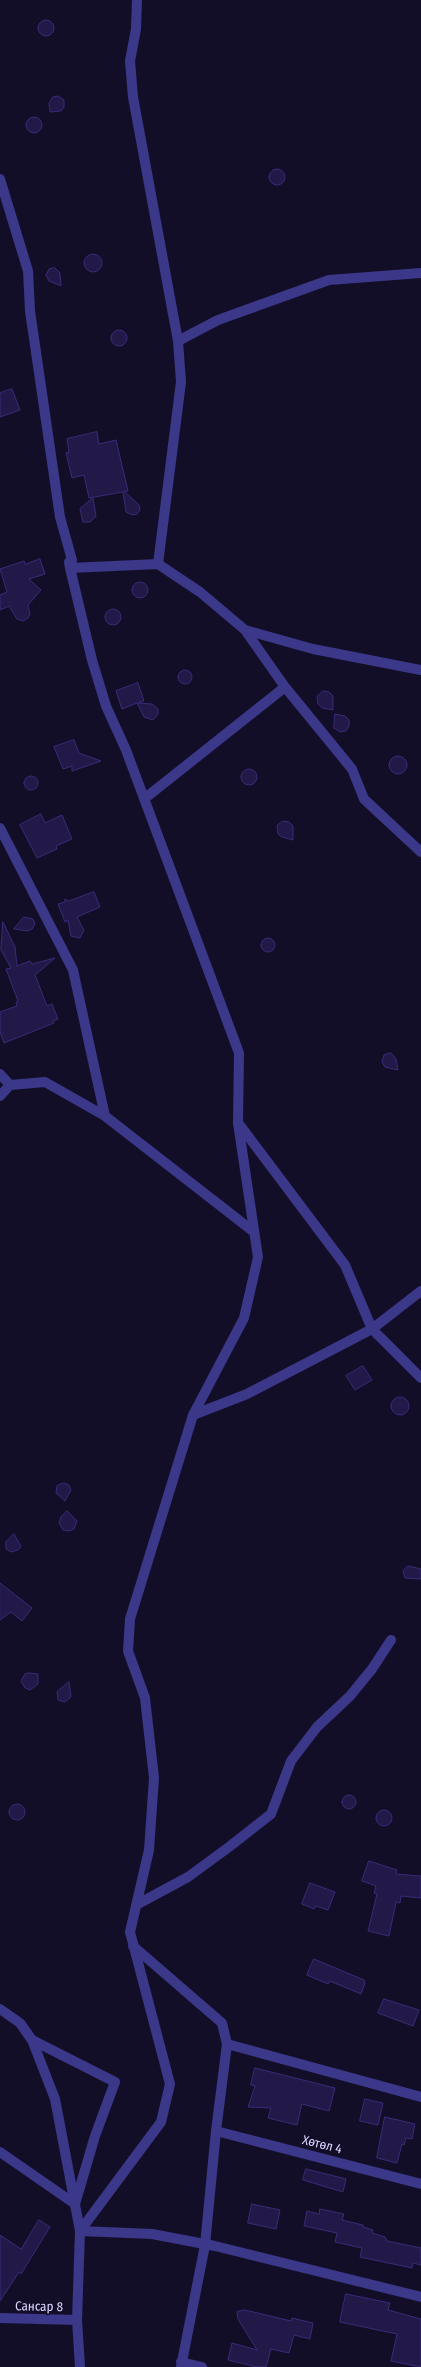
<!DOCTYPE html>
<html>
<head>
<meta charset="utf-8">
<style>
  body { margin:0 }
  canvas { display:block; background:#130e28 }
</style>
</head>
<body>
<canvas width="421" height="2367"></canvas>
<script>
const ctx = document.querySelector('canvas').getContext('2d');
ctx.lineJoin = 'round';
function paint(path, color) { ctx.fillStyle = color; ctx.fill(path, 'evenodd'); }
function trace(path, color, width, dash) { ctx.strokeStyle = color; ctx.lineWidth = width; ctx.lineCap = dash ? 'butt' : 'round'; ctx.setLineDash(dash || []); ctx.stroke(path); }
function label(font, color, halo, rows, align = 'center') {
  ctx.font = font + ' "Fira Sans Condensed",sans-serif'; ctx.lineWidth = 3.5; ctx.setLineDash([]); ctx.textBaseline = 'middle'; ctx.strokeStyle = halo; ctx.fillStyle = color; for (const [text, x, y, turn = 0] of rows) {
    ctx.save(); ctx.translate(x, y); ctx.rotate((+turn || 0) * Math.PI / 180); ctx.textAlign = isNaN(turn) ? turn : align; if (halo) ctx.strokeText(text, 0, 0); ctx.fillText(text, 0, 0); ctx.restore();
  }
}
const building = new Path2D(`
  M38 28a8 8 0 1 1 16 0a8 8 0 1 1-16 0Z
  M53,97L58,96L64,100V107L61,111L50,112L49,104Z
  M26 125a8 8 0 1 1 16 0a8 8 0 1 1-16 0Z
  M269 177a8 8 0 1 1 16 0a8 8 0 1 1-16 0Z
  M84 263a9 9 0 1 1 18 0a9 9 0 1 1-18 0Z
  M55,268L60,273L61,286L49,281L46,275L49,269Z
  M111 338a8 8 0 1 1 16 0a8 8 0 1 1-16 0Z
  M12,389L20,410L0,417V393Z
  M97,432L99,444L116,440L128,491H124L139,505L140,510L137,514L132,515L126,512L123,492L89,498L84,475L72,478L66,453L69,452L67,439Z
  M93,498L96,516L90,522H83L80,509Z
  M40,559L45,574L29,579L41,590L28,605L30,614L28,618L23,621L17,619L9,606L0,610V595L7,592L0,569L24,561L25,564Z
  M132 590a8 8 0 1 1 16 0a8 8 0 1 1-16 0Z
  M105 617a8 8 0 1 1 16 0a8 8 0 1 1-16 0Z
  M178 677a7 7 0 1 1 14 0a7 7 0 1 1-14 0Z
  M138,683L144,701L138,703L152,704L158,709V714L153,720L144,717L137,703L122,709L116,691Z
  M323,691L329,692L333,696V710L322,708L318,704L317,697Z
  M335,714L345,716L349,720V726L346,731L340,732L334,728Z
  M74,740L79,753L101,761L72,771V766L63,769L54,747Z
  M389 765a9 9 0 1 1 18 0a9 9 0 1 1-18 0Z
  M241 777a8 8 0 1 1 16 0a8 8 0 1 1-16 0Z
  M24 783a7 7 0 1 1 14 0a7 7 0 1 1-14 0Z
  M41,814L45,823L62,815L72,839L56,846L57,849L37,858L20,825Z
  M283,821L289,822L293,826V840L282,837L278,834L277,826Z
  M94,892L100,907L77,917L84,930L80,938L71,936L68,920L65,922L58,904L65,902V899L68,901Z
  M24,917L33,919L35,924L32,929L28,931L14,929Z
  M3,922L15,947L17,966L30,961L32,964L55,958L35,975L47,1006L52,1004L58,1019L53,1021L54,1023L4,1043L0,1032V1012L17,1006L16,1002L18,1001L6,969L11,968L1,950Z
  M261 945a7 7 0 1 1 14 0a7 7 0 1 1-14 0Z
  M391,1053L396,1059L398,1070L385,1067L382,1062L384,1055Z
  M363,1366L372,1380L355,1390L346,1376Z
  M391 1406a9 9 0 1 1 18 0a9 9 0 1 1-18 0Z
  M64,1483L69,1485L71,1490L65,1501L56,1493L57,1486Z
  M67,1511L77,1521L74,1529L69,1531L63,1530L59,1523L61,1517Z
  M14,1534L21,1546L18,1550L11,1552L6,1549V1542Z
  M408,1566L421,1569V1579L405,1578L403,1571Z
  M0,1583L32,1608L22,1621L11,1612L0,1620Z
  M30,1673L38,1674V1684L30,1690L25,1688L21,1681L25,1674Z
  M69,1682L71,1697L65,1702L58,1700L57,1692Z
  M342 1802a7 7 0 1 1 14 0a7 7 0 1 1-14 0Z
  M9 1812a8 8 0 1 1 16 0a8 8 0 1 1-16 0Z
  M376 1818a8 8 0 1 1 16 0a8 8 0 1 1-16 0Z
  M369,1861L397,1870L396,1874L421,1876V1898L401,1896L400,1903L396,1902L389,1936L368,1931L377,1894L374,1893L376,1886L362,1881Z
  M310,1883L335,1892L328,1910L316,1906L314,1909L302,1904Z
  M314,1959L364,1980L365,1983L361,1994L330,1981L328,1984L307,1975Z
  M384,1999L419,2010L413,2026L378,2013Z
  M255,2068L335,2088L329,2111L302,2104L297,2125L268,2118L271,2108L248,2107L255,2086L251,2085Z
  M365,2099L383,2103L378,2125L360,2121Z
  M385,2117L415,2124L412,2139L406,2138L404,2145L402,2144L397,2163L377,2158Z
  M306,2169L346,2179L343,2192L303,2180Z
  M252,2204L280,2210L276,2229L248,2223Z
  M320,2209L344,2214L342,2220L363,2225V2227L373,2230L372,2233L385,2237L387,2241L421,2248V2265L413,2263L412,2268L360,2257L362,2248L335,2242L337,2233L304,2226L307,2211L319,2214Z
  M39,2220L50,2227L21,2274L19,2272L0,2301V2235L21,2249Z
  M346,2294L390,2303L388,2310L421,2319V2367L391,2361L397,2334L340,2322Z
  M245,2310L291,2321L292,2318L313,2323L310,2339L294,2335L289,2353L271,2349L266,2367H257L228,2360L232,2343L257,2350L238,2319L237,2312Z`);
const minor = new Path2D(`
  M137,0L136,29L130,61L133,97L178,341
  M0,179L28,271L30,311L60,517L72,560L70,568L92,660L106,706L126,750L239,1053L238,1123L258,1257L244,1318L193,1415L247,1394L372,1329L421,1291
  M69,562L70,568L158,564L200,592L245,630L285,687L352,769L364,799L421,852
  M158,564L181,382L178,341L218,320L329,280L421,273
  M245,630L313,649L421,670
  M144,799L285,687
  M0,828L73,970L105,1116L254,1232
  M0,1074L10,1085L45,1082L105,1116
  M0,1096L10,1085
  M239,1124L345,1265L372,1329L421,1378
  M136,1905L188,1877L229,1847L271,1814L291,1761L317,1727L350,1696L372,1669L391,1640
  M133,1946L222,2023L227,2044L216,2131L205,2245L181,2367
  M0,2009L20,2023L32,2040L55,2099L80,2231L77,2320L80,2367
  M227,2044L421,2097
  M216,2131L421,2184
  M0,2152L75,2204L95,2136L115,2082L32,2040
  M80,2231L161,2122L170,2084L130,1932L149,1850L154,1778L145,1698L128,1651L130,1619L193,1415
  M80,2231L152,2234L215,2246L421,2297
  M0,2318L77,2320
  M181,2362L202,2367`);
const streetNames = [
  ["Хөтөл 4",322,2145,14],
  ["Сансар 8",39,2307,1]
];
paint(building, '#231949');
trace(building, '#3a2a77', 1);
trace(minor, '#3b3789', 10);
label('13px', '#dad5ff', '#130e28', streetNames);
</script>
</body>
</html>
